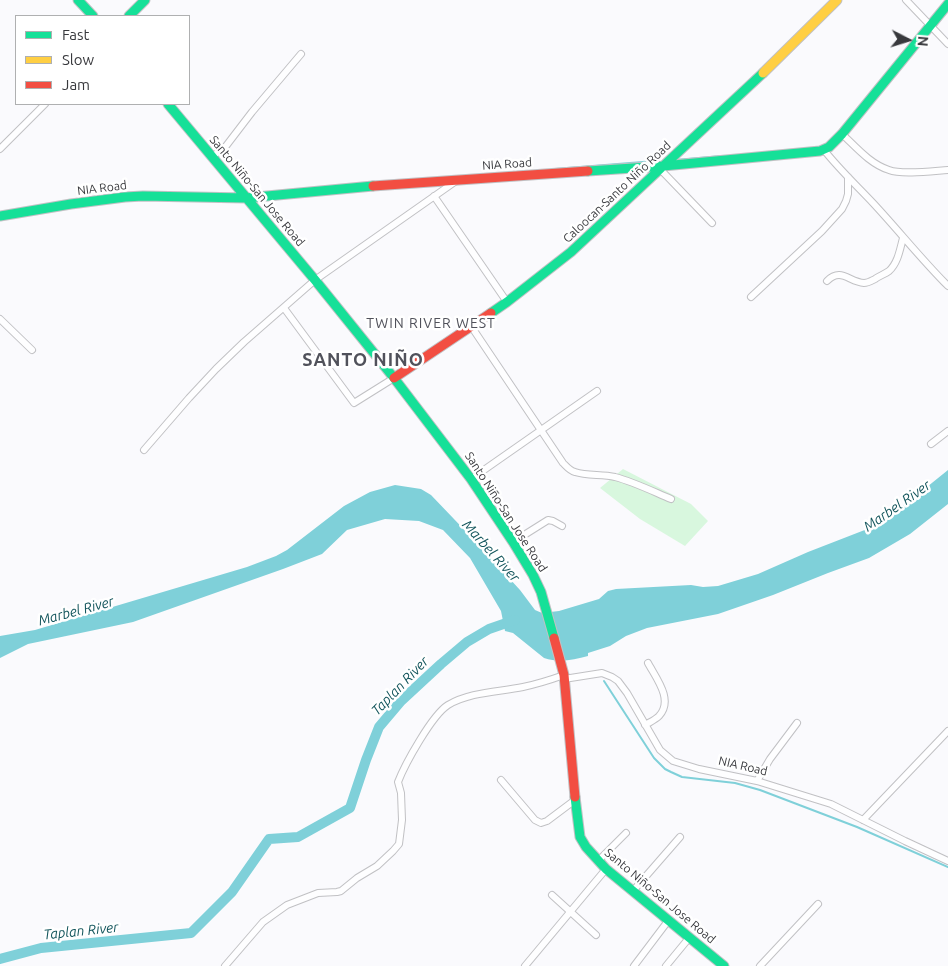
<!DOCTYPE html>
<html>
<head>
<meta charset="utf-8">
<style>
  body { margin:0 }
  #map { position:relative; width:948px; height:966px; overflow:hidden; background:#fafafd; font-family:Ubuntu,sans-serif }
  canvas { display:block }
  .legend { position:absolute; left:15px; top:15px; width:175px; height:90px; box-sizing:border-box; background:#fff; border:1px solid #afb0b1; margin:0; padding:6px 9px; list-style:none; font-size:15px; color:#38393d }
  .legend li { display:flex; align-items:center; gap:10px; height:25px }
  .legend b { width:25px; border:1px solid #afb0b1 }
  .north { position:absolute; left:883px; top:15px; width:50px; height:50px; -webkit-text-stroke:4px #fff; paint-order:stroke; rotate:95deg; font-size:14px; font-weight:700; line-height:20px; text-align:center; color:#38393d }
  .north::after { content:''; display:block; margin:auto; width:18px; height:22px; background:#38393d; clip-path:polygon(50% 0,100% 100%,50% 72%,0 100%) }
</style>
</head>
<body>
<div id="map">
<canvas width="948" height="966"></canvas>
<ul class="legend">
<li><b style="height:6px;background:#16e098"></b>Fast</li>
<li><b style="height:6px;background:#ffcf43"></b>Slow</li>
<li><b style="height:6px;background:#f24e42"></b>Jam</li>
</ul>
<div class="north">N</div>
</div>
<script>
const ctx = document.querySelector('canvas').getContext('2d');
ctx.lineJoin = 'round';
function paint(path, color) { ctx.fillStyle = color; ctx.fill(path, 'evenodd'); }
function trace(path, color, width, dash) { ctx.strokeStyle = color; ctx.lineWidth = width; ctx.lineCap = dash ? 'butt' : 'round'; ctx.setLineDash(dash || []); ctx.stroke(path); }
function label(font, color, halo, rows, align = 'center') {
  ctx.font = font + ' Ubuntu,sans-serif'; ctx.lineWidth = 5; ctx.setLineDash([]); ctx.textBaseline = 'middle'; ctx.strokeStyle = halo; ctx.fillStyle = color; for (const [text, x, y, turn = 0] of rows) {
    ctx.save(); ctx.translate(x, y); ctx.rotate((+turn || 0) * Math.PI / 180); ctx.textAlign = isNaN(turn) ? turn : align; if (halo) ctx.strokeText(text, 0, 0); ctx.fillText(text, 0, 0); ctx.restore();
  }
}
const green = new Path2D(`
  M623,469L691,504L708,521L685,546L640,519L600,488Z`);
const water = new Path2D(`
  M948,470V504L910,534L869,558L828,573L773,595L718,614L647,628L626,636L610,646L588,653V656C573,660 559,663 544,658L513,633L505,631L501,611L470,558L443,530L419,521L385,519L347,530L322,554L283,569L133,622L28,644L0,658V636L35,630L247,567L276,556L287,550L344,506L370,492L395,485L421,489L431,495L476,542L520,590L535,610L542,613L559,611L599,599L608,591L616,589L691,585L703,587L718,586L758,574L808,552L875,526L917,495Z`);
const stream = new Path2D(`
  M675,160L722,156
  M555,169L655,161
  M604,681L654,758L665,769L671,772L682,777L735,783L760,790L857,827L948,867`);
const river = new Path2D(`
  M0,959L41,948L191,933L232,892L269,839L298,837L350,808L366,760L379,727L401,701L441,664L467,642L489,629L515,620`);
const street = new Path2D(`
  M906,0L948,44
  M842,134C856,147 870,164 889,170C902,175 933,171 948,170
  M0,149L45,104
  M824,150C839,169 857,186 873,203C899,231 922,260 948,286
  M212,157L226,146L252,112L301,54
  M660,169L712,223
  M434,196L507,302
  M827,281C841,267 849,282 864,283C868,283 871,281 875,279C879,276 885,274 889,271C898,263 900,249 903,238
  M751,297L822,231L842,209L846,201L848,194V177
  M284,308L354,403L394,378
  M0,319L32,350
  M471,326L563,463C567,467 570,471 575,472C587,476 602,474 615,477C634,482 652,491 671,499
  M931,444L948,431
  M144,450L189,398L216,369L244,342L315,280L456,181
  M471,479L597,391
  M513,542L548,520L553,521L562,526
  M564,679L602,673L612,677L618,681L627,693L660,750L673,761L699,769L757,781L831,804L905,841L948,861
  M645,725C650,722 655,720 659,716C674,700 656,678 648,663
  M501,780L535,820L541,823L547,821L575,800
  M757,781L770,759L797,723
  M863,820L948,731
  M598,861L626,833
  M633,891L680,837
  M552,895L596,935
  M225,966L263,922L287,905L318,893L337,892L341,891L357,878L377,866L393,851L399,844L402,820L401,793L398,782C405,764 432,715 448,705C470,692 498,692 523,687C537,684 550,680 564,675
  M525,966L606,869
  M634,966L668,921
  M666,966L689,938
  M760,966L818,904`);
const fast = new Path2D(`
  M78,0L93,16
  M129,16L145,0
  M168,104L315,280L394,378L471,479L513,542L533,575L541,592L554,638
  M588,171L663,166L820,151L829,147L842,134L948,4
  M0,216L71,204L125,197L143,196L246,198L373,186
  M491,313L507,302L571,252L763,73
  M575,797L580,837L586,847L606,869L724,966`);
const slow = new Path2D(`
  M763,73L837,0`);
const jam = new Path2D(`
  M373,186L588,171
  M394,378L491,313
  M554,638L564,675L575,797`);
const streetNames = [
  ["NIA Road",507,164,-4],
  ["NIA Road",102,188,-7],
  ["Santo Niño-San Jose Road",257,191,50],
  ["Caloocan-Santo Niño Road",617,192,-43],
  ["Santo Niño-San Jose Road",506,512,57],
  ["NIA Road",743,766,13],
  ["Santo Niño-San Jose Road",660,896,40]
];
const neighbourhoodNames = [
  ["TWIN RIVER WEST",431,323]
];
const waterNames = [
  ["Marbel River",897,506,-35],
  ["Marbel River",491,551,48],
  ["Marbel River",76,611,-15],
  ["Taplan River",400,686,-46],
  ["Taplan River",81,931,-6]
];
const districtNames = [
  ["SANTO NIÑO",363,360]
];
paint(green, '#d8f7de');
paint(water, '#7fd0d9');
trace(stream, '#7fd0d9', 2);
trace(river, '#7fd0d9', 10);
trace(street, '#c1c1c4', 8);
trace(fast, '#c1c1c4', 11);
trace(slow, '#c1c1c4', 11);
trace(jam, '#c1c1c4', 11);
trace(street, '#fefeff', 6);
trace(fast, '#16e098', 9);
trace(slow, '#ffcf43', 9);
trace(jam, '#f24e42', 9);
label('12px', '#38393d', '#fff', streetNames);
ctx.letterSpacing = '1px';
label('14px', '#51525b', '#fff', neighbourhoodNames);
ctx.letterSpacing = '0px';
label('italic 14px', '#13555c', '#fff', waterNames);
ctx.letterSpacing = '1px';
label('bold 18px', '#51525b', '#fff', districtNames);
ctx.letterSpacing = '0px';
</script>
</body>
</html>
